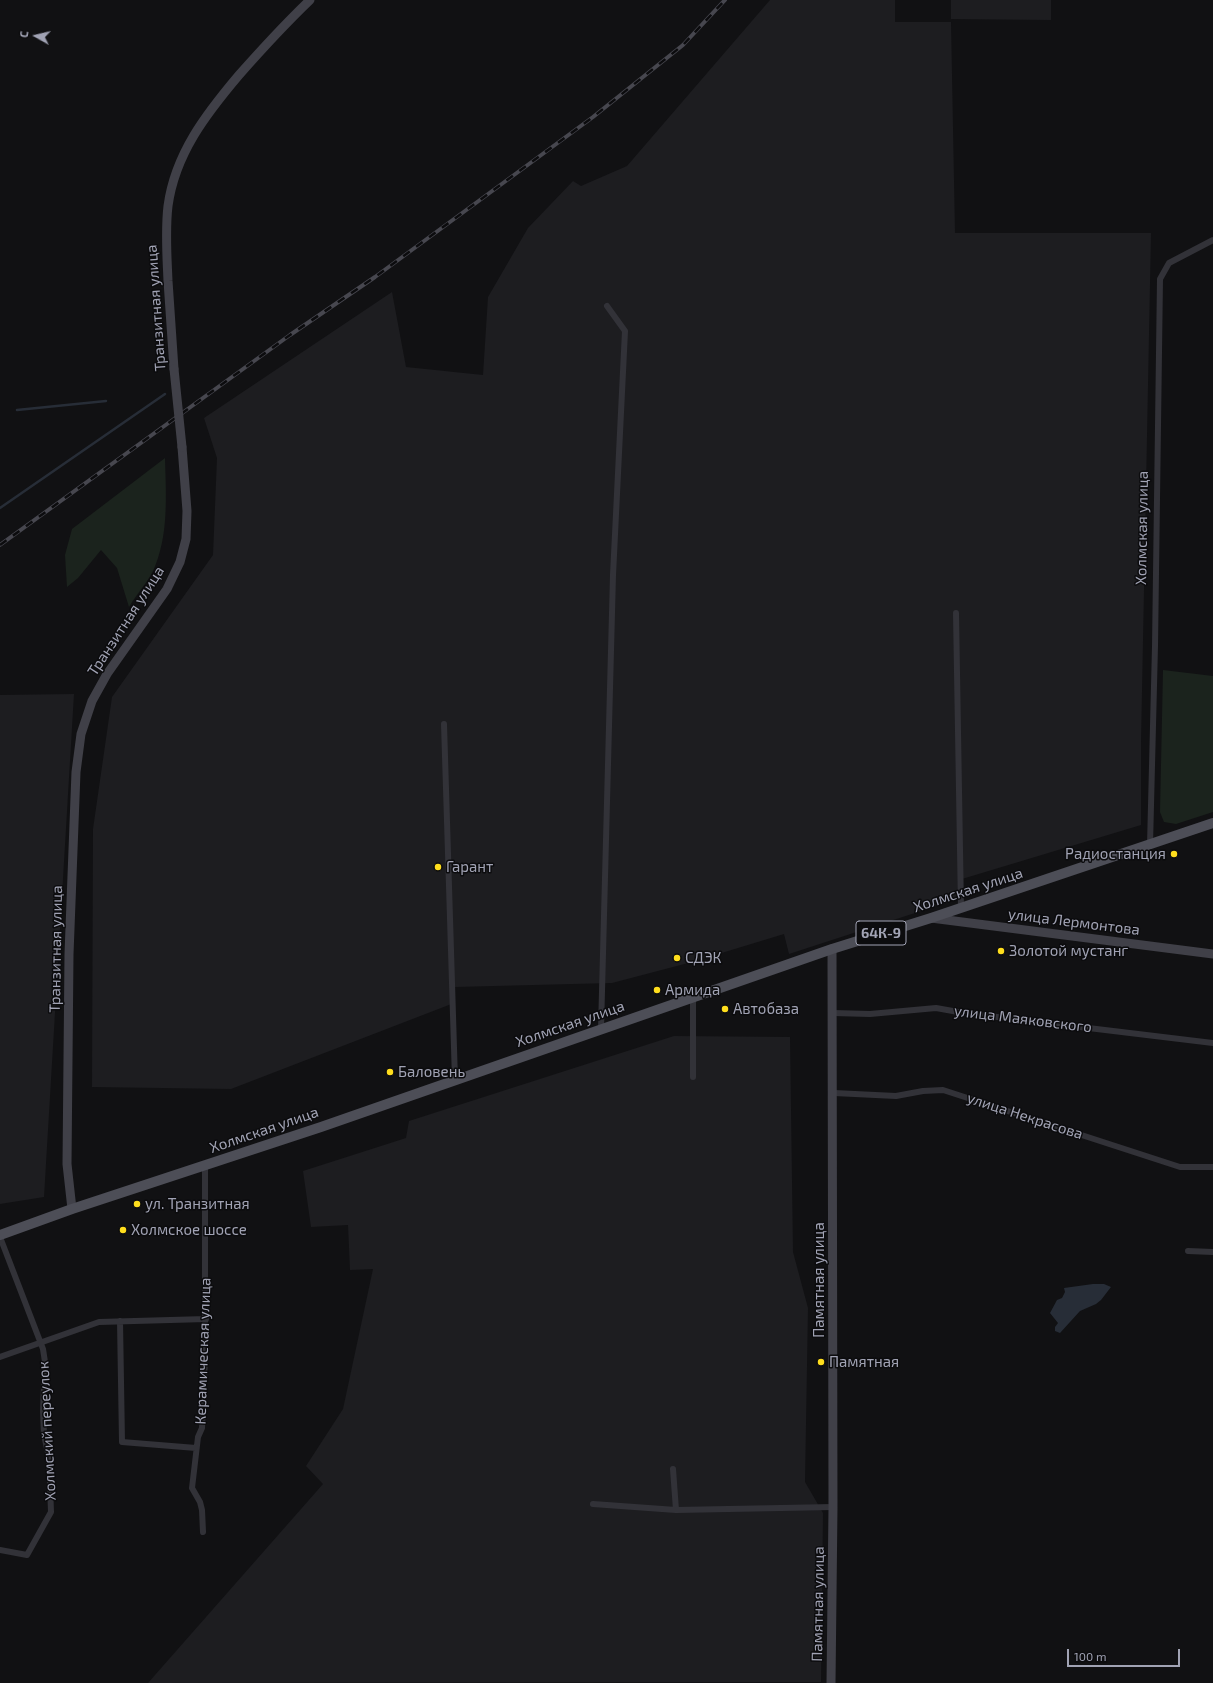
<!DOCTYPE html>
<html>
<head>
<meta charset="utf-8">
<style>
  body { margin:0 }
  #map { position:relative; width:1213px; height:1683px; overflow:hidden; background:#111113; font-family:"Exo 2",sans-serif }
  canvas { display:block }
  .north { position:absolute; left:16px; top:16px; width:40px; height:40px; -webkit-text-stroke:3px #0c0c0e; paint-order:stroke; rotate:278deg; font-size:11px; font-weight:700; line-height:16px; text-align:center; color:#a1a3b4 }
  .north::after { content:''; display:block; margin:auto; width:14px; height:18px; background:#a1a3b4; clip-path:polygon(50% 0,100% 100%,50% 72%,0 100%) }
  .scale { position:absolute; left:1067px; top:1649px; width:113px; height:18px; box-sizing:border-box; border:2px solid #a1a3b4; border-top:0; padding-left:5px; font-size:12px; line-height:14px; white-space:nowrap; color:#a1a3b4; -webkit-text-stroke:3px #0c0c0e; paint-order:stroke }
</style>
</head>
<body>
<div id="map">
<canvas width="1213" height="1683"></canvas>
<div class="north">С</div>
<div class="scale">100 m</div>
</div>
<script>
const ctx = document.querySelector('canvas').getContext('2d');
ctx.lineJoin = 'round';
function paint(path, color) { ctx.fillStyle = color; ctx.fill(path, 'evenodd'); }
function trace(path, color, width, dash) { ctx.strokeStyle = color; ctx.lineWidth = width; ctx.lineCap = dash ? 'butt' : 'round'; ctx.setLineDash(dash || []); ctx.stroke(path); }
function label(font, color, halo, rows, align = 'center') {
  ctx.font = font + ' "Exo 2",sans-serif'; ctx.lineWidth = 3; ctx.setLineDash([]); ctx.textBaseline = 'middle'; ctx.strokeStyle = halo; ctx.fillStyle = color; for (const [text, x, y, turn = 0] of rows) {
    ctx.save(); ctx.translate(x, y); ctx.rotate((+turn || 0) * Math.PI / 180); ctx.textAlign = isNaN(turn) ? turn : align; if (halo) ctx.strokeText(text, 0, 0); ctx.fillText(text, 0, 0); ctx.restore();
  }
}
const built = new Path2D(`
  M770,0H895V22H951L955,233H1151L1141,742V825L962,879L961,898L789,954L784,934L692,962L612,983L455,987L454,1003L231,1089L92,1087L93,829L112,697L213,555L217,458L204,418L392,292L406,367L483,375L488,297L528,228L573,181L581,186L627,166Z
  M951,0H1051V20L951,19Z
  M74,694L44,1197L0,1204V695Z
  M674,1036L790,1037L793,1252L808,1308L805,1482L823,1513L821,1682L148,1683L323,1484L306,1466L343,1409L373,1269L350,1270L348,1225L311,1227L303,1171L406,1138L409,1121Z`);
const green = new Path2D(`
  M165,458C166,496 169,536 153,571C147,583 136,595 129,607L117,568L101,550L78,578L67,587L65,555L72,529Z
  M1163,670L1213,676V812L1176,824L1164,822L1160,812Z`);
const water = new Path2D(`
  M1093,1284H1104L1111,1287L1101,1300L1096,1304L1080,1311L1060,1333L1055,1331V1327L1058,1323L1050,1313L1057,1300L1062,1298L1065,1292L1064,1288Z`);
const stream = new Path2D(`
  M17,410L106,401
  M0,508L165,394`);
const street = new Path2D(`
  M956,613L961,908
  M444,724L455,1080
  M1150,845L1155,646L1160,279L1169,263L1213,240
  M693,997V1077
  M833,1013L870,1014L936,1008L964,1013L1213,1043
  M601,1029L613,575L625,331L607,306
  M834,1093L896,1096L923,1091L943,1090L1180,1167H1213
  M0,1237L43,1349L45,1362L43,1411L44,1435L49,1457L51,1512L27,1555L0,1550
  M1188,1251L1213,1252
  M120,1321L122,1442L196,1448
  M0,1357L99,1322L206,1319
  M673,1469L676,1510
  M593,1504L676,1510L833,1507
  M203,1532L202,1510L200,1502L192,1488L198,1437L202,1428L205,1357V1166`);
const secondary = new Path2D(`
  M174,369C172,340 170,311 168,281C167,256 165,231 168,206C175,154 206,114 239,75C262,49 285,24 310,0
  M931,918L1213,954
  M72,1209L67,1164L69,954L76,772L81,734L92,701L107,674L167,589L180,562L186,539L187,511L182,447
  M831,1683L833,1507L832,949`);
const primary = new Path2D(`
  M0,1235L72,1209L321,1127L832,949L931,918L1213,823`);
const rail = new Path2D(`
  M0,545L290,335L375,277L593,117L683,45L725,0`);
const secondaryBridge = new Path2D(`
  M174,369L182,447`);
const markers = [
  [1174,854,4,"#ffde1d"],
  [438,867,4,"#ffde1d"],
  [1001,951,4,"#ffde1d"],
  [677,958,4,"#ffde1d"],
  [657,990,4,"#ffde1d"],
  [725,1009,4,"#ffde1d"],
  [390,1072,4,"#ffde1d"],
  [137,1204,4,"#ffde1d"],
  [123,1230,4,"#ffde1d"],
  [821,1362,4,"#ffde1d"]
];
const shields = [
  [881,933,50]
];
const shieldNames = [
  ["64К-9",881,933]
];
const streetNames = [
  ["Транзитная улица",156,308,-94],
  ["Холмская улица",1142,528,-89],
  ["Транзитная улица",126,621,-57],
  ["Холмская улица",968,890,-18],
  ["улица Лермонтова",1074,922,7],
  ["Транзитная улица",56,949,-89],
  ["улица Маяковского",1023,1019,7],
  ["Холмская улица",570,1024,-19],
  ["улица Некрасова",1025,1116,18],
  ["Холмская улица",264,1130,-19],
  ["Памятная улица",819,1280,-90],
  ["Керамическая улица",203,1351,-88],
  ["Холмский переулок",47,1431,-93],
  ["Памятная улица",818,1604,-89]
];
const poiNames = [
  ["Радиостанция",1166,854,"right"],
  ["Гарант",446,867],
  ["Золотой мустанг",1009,951],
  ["СДЭК",685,958],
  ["Армида",665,990],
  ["Автобаза",733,1009],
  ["Баловень",398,1072],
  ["ул. Транзитная",145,1204],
  ["Холмское шоссе",131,1230],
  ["Памятная",829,1362]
];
paint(built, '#1d1d20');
paint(green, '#1b231d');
paint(water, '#272d37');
trace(stream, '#272d37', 2.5);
trace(street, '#323238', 6);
trace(secondary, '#404048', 9);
trace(primary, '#4d4e57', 10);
trace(rail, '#47474f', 4);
trace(rail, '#0c0c0e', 2.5, [8]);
trace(secondaryBridge, '#404048', 9);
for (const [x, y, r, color] of markers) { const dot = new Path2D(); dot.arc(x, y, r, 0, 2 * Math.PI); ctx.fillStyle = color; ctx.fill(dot); trace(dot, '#0c0c0e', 1.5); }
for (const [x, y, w] of shields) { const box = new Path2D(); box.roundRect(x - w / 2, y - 12, w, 24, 3); ctx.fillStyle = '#0c0c0e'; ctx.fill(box); trace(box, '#a1a3b4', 1); }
label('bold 14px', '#a1a3b4', null, shieldNames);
label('15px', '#a1a3b4', '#0c0c0e', streetNames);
label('15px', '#a1a3b4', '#0c0c0e', poiNames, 'left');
</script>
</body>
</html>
